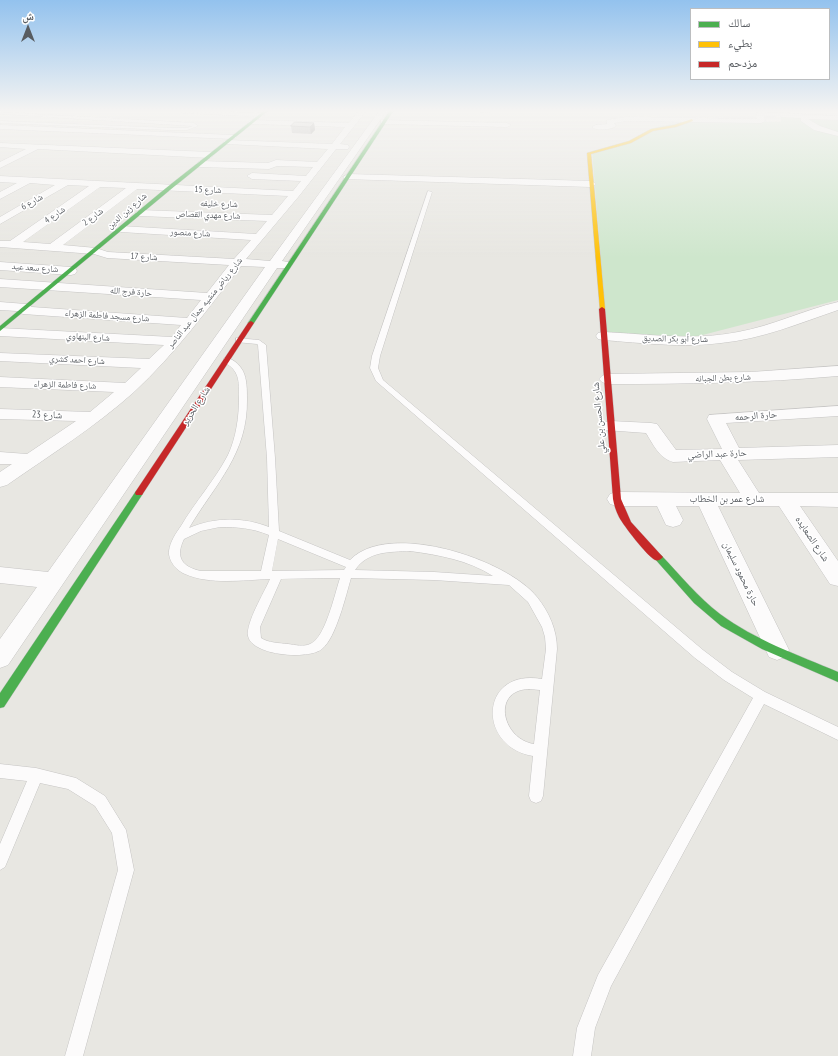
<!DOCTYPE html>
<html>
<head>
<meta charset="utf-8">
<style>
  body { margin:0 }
  #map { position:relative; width:838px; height:1056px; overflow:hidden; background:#e8e7e2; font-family:"PT Sans Narrow","Noto Naskh Arabic",sans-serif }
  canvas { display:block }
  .legend { position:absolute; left:690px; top:8px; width:140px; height:72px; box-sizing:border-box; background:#fff; border:1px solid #bcbec0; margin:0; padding:5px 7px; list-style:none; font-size:12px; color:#585c61 }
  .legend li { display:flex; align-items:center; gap:8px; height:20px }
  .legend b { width:20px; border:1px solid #bcbec0 }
  .north { position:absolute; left:8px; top:8px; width:40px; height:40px; -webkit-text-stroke:3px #fff; paint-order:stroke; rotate:0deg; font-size:11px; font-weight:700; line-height:16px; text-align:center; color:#585c61 }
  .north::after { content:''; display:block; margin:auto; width:14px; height:18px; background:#585c61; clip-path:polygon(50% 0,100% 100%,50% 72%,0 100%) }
</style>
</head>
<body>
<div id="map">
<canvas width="838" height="1056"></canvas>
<ul class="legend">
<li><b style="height:5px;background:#4caf50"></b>سالك</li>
<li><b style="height:5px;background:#ffc107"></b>بطيء</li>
<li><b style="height:5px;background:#c62828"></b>مزدحم</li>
</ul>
<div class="north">ش</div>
</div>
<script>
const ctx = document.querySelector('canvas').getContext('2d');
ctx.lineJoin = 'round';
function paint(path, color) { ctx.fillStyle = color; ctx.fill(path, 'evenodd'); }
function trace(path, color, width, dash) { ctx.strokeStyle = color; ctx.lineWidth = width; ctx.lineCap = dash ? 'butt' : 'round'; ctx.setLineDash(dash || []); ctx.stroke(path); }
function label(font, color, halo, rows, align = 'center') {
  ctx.font = font + ' "PT Sans Narrow","Noto Naskh Arabic",sans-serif'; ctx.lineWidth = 3; ctx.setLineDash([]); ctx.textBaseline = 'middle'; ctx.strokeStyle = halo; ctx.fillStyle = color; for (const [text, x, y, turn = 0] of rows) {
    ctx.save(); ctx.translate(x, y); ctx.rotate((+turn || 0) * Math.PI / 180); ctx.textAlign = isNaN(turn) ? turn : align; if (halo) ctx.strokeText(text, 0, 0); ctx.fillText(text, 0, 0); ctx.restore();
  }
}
const green = new Path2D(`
  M781,115L838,117V300L691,338L607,332L592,151L619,146L660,126L692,121L781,122Z`);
const lane = new Path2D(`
  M0,112L194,123L198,126L187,130H170L0,123V121L170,128H187L193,126L0,114Z
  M428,191L432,192L380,356L378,368L383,380L703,650L732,672L765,692L838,727V740L764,704L611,986L595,1028L591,1056H573L577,1028L598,975L753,698L724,680L695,658L376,381L370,368L372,356Z
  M236,338L259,340L266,345L275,458L279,531L350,560C388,520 507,559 537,597C549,612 557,630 557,649L543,796L541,801L536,803L531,801L529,796L533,756C477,747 479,668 542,679L546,649L545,637L542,627L528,602L509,585L434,580L351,578C346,595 336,638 322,649C309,660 252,656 248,636C246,622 264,593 270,579C243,580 210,585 185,574C177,571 168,561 169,551C170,542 176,533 181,526C195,502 215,480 228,455C236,438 239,417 239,398C239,381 240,371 224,362V358C232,357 240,365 243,371C247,379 247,390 247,399C248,454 216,483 189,528C215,517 243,517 269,527L267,458L258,345L257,344L236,342ZM220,527C238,527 252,528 269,535L261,571H201C182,567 175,557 184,539L201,531ZM278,539L346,567L344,570L272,571ZM410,551C439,555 468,560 493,576L434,572L355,570C368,551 389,552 410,551ZM324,578H340C335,593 325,639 310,644C304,647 295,645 288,644C279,643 269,643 261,638L260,627L281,579ZM529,689L540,690L534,744C502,739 491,690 529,689Z
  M0,764L36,768L76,778L105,796L126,830L134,870L83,1056H65L118,870L112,833L95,806L68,789L40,783L5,867L0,870V844L27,781L0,778Z`);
const street = new Path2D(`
  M182,110L261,113L265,115L261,117L185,113H182Z
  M359,110H367L340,144L348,145L349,147L348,149H336L299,196L246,259L270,261L380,110H387L282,261L288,262L290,265L288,268H277L8,665L0,668V639L37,587L0,583V567L48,572L265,267L241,266C207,310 175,354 134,392C95,427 50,455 7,485L0,487V472L12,464H0V452L27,454L76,421L0,419V409L90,412L114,392L0,387V377L125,383L141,368L0,361V353L149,359L164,345L0,336V328L172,337L181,325L23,314L17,311L0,310V302L26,304L32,307L187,318L201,300L0,287V279L207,293L229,265L107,258L94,254L0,247V241H10L89,186L68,185L0,224V217L55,185L30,183L0,199V192L17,183L0,182V176L293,191L301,181L252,179L247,176L252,173L306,176L313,167L277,166L269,169L200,167L196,164L200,161L268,163L276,160L317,162L328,149L227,144L223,142L227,140L332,144L345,127L252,124L248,122L252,120L349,123ZM100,187L126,188L50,244L23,242ZM137,189L288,196L272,215L140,210L135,213L140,216L267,221L256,234L121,226L116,229L121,232L251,240L234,259L108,252L96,248L63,245Z
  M476,110H494C490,113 480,113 476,110Z
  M757,110H763L764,112L838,116V120L808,119L820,126L838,132V136L814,130L801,121V118L764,116L765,121L761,123L626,121L614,123L616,126C611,130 597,131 592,127L596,125L607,124V120L626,117L757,119Z
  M381,120L507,123L511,125L507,127L384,124H381Z
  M0,125L233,135L237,137L233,139L0,129Z
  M0,143L210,152L214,155L210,158L38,149L0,168V162L26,149L0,147Z
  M348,174L591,181L596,184L591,187L345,179L343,177Z
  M0,262L71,267L75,268L77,271L75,274L71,275L0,270Z
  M838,302V310C800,323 762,339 721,343C682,348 642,343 603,340L598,339L596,336L598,333L603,332C648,334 693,341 738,332C772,326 804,310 838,302Z
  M838,366V376C761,383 684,384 607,384L602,382L599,379L602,376L607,374L751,372Z
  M838,406V416L726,423L739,448L838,445V457L738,460L759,493H838V507L800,506L838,561V586L830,584L779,506H718L789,650L785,657L777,660L769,657L699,506H676L683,520L680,525L673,527L666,525L657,506H617L610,504L607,499L610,494L617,492L740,493L720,460L673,462C659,458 653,444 646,433L605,430L603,426L605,422L611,421L651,423L657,424L676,450L722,449L707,419L709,415Z`);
const fast = new Path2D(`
  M265,110H269L170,190L0,331V326L166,188Z
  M390,110H394L254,323L249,324L248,323Z
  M139,490L142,491L143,493L142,495L4,707L0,708V693L136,491Z
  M658,553L661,555C680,575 698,597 720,614C755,640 798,655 838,672V682L762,649L721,626L694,603L655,559L653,557L655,555Z`);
const slow = new Path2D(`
  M692,119L693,121L676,127L653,131L631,143L591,154L605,309L600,310L587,153L629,141L651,129L674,125Z`);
const jam = new Path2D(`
  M602,307L605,309L621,499L631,522L661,555L663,557L661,559C659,560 658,561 655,560C646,555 624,526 619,517C616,511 614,505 613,499L599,309Z
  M251,321L254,323L142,495H136L135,493L136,491L248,323Z`);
const wall = new Path2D(`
  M314,123L315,130L311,134L292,133L291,126Z`);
const shadedWall = new Path2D(`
  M314,123L315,130L311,134L310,127Z`);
const building = new Path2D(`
  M295,122L314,123L310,127L291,126Z`);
const farStreetnames = [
  ["شارع 15",208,190,2],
  ["شارع 6",32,202,-30],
  ["شارع خليفه",219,204,2],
  ["شارع زين الدين",127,211,-41],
  ["شارع 4",55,215,-35],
  ["شارع مهدي القصاص",208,215,2],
  ["شارع 2",93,217,-37],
  ["شارع منصور",190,233,3],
  ["شارع 17",144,257,3],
  ["شارع سعد عيد",35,268,4],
  ["حارة فرج الله",131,292,4],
  ["شارع رياض منشيه جمال عبد الناصر",205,303,-51],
  ["شارع مسجد فاطمة الزهراء",107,316,4],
  ["شارع البنهاوي",88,337,3],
  ["شارع أبو بكر الصديق",675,339,1],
  ["شارع احمد كشري",77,360,3],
  ["شارع بطن الجبانه",723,378,-2],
  ["شارع فاطمة الزهراء",65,385,2]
];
const streetNames = [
  ["شارع الحرير",196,406,-57],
  ["شارع 23",47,415,2],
  ["حارة الرحمه",756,416,-4],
  ["شارع الحسن بن علي",599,418,-95],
  ["حارة عبد الراضي",717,454,-2],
  ["شارع عمر بن الخطاب",727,499],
  ["شارع الصعايده",812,539,56],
  ["حارة محمود سليمان",741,574,64]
];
paint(green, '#cee6cc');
trace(lane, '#c5c4c3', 1);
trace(street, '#c5c4c3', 1);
trace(fast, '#c5c5c4', 1);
trace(slow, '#c5c5c4', 1);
trace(jam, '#c5c5c4', 1);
paint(lane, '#fcfbfb');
paint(street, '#fcfbfb');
paint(fast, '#4caf50');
paint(slow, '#ffc107');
paint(jam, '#c62828');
paint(wall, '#b2b1af');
paint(shadedWall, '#91908e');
paint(building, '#cfcecb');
trace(building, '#91908e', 1);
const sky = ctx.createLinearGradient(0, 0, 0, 258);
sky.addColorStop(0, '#93c2ee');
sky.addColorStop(0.43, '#f5f4f2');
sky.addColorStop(1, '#f5f4f200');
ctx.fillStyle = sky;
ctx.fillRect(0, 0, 838, 258);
label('9px', '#585c61', '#fff', farStreetnames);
label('10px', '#585c61', '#fff', streetNames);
</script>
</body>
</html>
